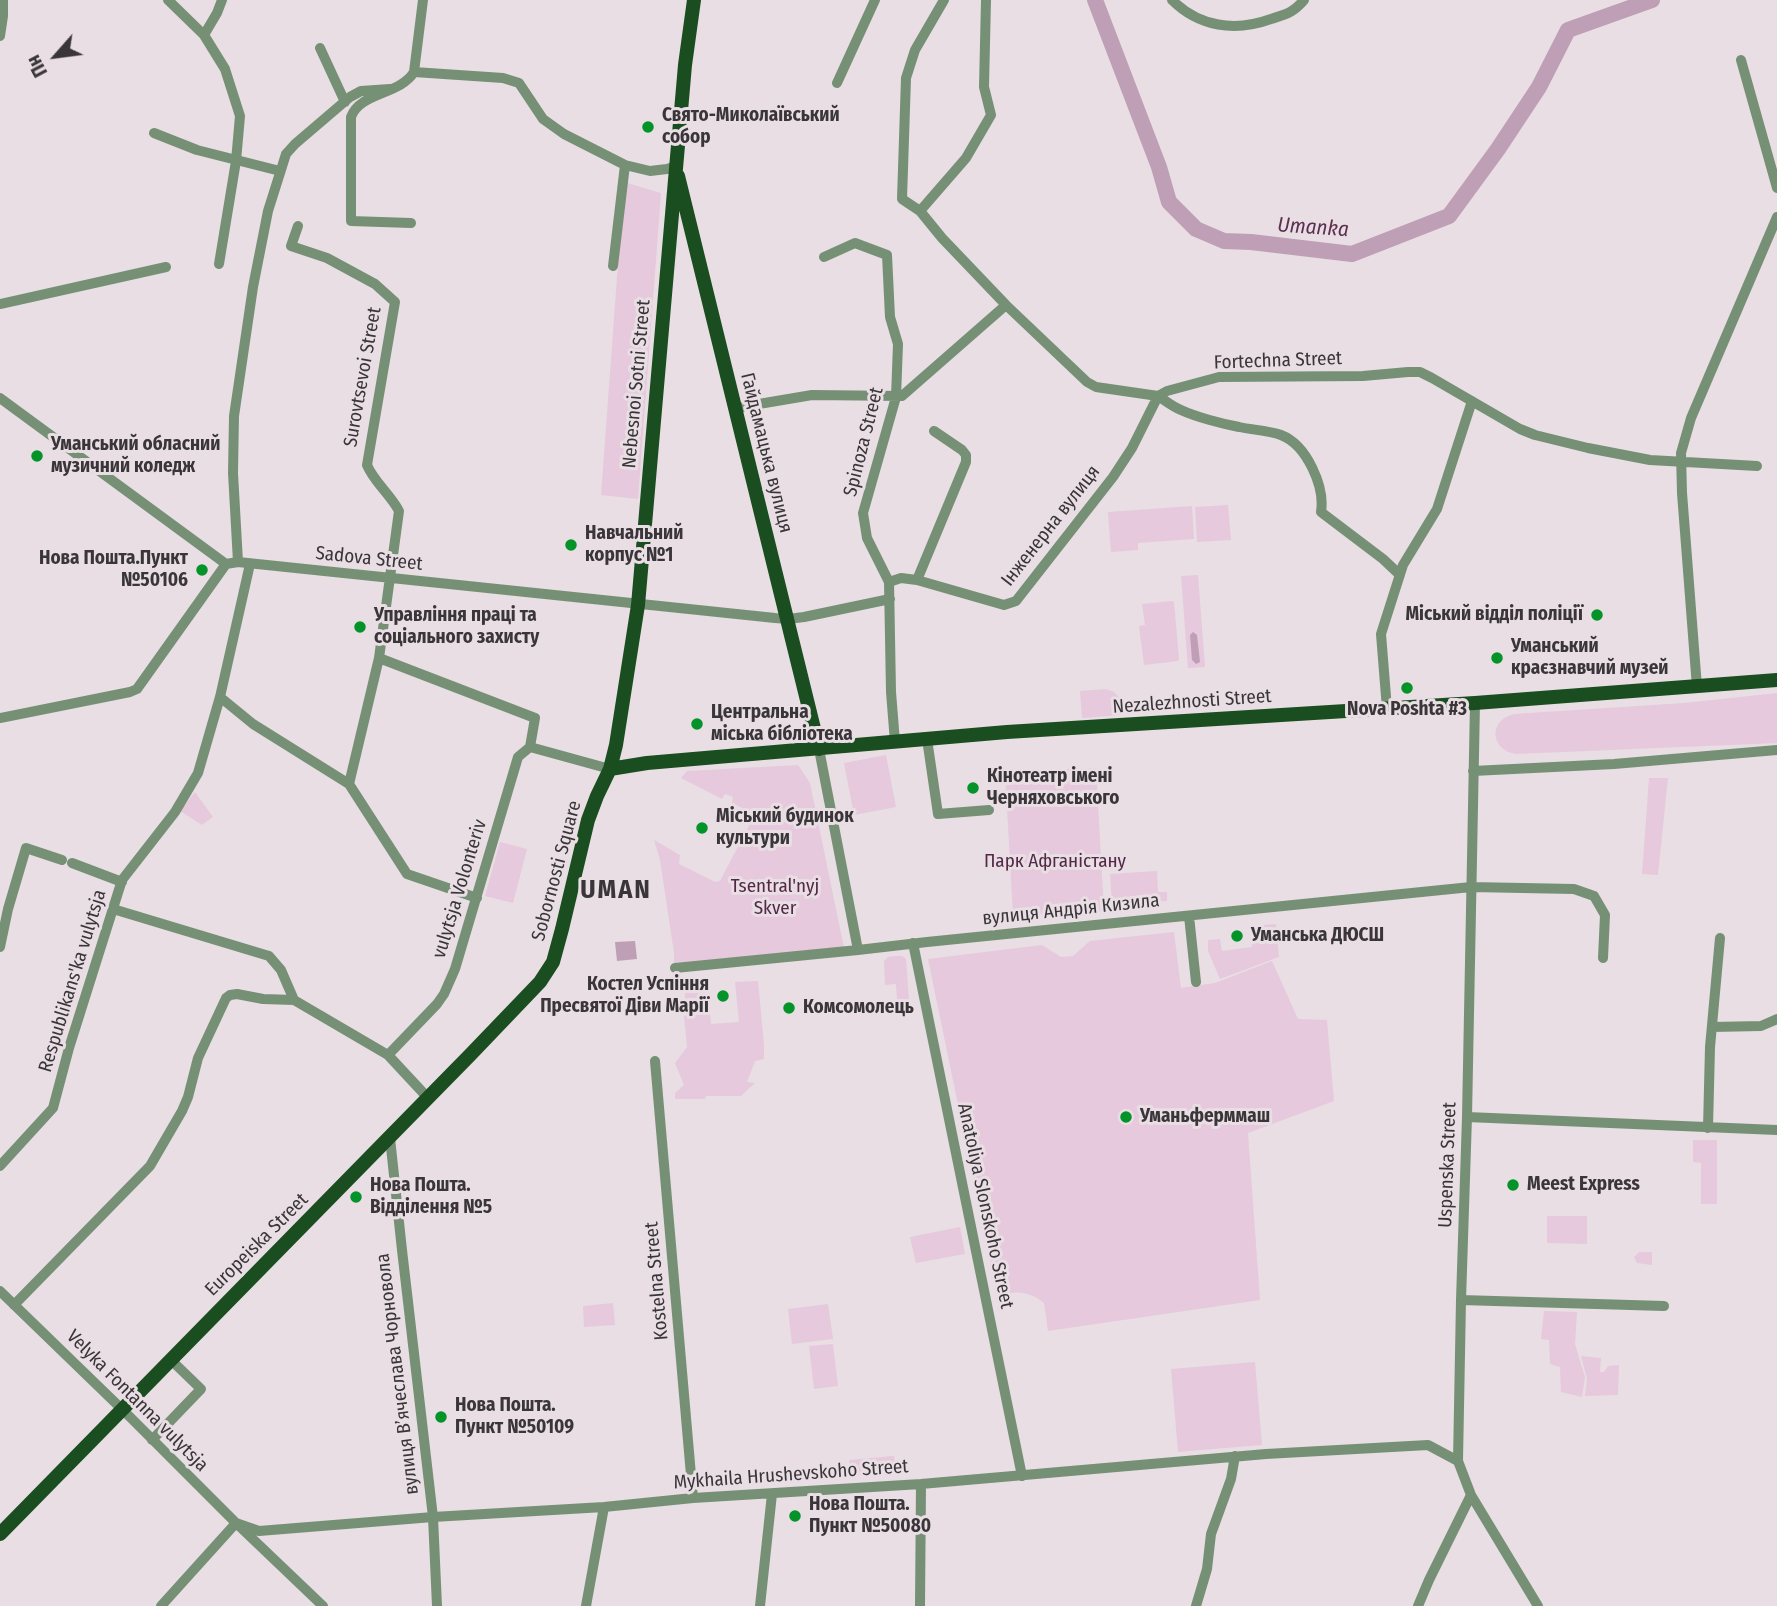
<!DOCTYPE html>
<html>
<head>
<meta charset="utf-8">
<style>
  body { margin:0 }
  #map { position:relative; width:1777px; height:1606px; overflow:hidden; background:#e8dee4; font-family:"Fira Sans Condensed",sans-serif }
  canvas { display:block }
  .north { position:absolute; left:21px; top:21px; width:70px; height:70px; -webkit-text-stroke:5px #e8dee4; paint-order:stroke; rotate:242deg; font-size:19px; font-weight:700; line-height:28px; text-align:center; color:#393538 }
  .north::after { content:''; display:block; margin:auto; width:24px; height:32px; background:#393538; clip-path:polygon(50% 0,100% 100%,50% 72%,0 100%) }
</style>
</head>
<body>
<div id="map">
<canvas width="1777" height="1606"></canvas>
<div class="north">Пн</div>
</div>
<script>
const ctx = document.querySelector('canvas').getContext('2d');
ctx.lineJoin = 'round';
function paint(path, color) { ctx.fillStyle = color; ctx.fill(path, 'evenodd'); }
function trace(path, color, width, dash) { ctx.strokeStyle = color; ctx.lineWidth = width; ctx.lineCap = dash ? 'butt' : 'round'; ctx.setLineDash(dash || []); ctx.stroke(path); }
function label(font, color, halo, rows, align = 'center') {
  ctx.font = font + ' "Fira Sans Condensed",sans-serif'; ctx.lineWidth = 6; ctx.setLineDash([]); ctx.textBaseline = 'middle'; ctx.strokeStyle = halo; ctx.fillStyle = color; for (const [text, x, y, turn = 0] of rows) {
    ctx.save(); ctx.translate(x, y); ctx.rotate((+turn || 0) * Math.PI / 180); ctx.textAlign = isNaN(turn) ? turn : align; if (halo) ctx.strokeText(text, 0, 0); ctx.fillText(text, 0, 0); ctx.restore();
  }
}
const green = new Path2D(`
  M624,182L661,193L638,499L601,495Z
  M1228,505L1231,540L1197,542L1195,507Z
  M1192,506L1194,539L1138,543V550L1111,552L1108,512Z
  M1198,575L1205,667L1188,668L1181,576Z
  M1172,601L1174,602L1179,659L1178,661L1144,665L1139,626L1145,625L1142,604Z
  M1106,689L1114,692L1120,698L1121,715L1082,718L1080,691Z
  M1777,693V743L1516,754C1490,750 1488,720 1514,714L1684,703Z
  M886,755L896,807L854,815L844,763Z
  M798,765L810,783L844,948L674,966V953L660,860L654,840L680,855L679,864L715,882L720,881L755,814L732,803L733,797L725,794L722,799L681,778L687,771Z
  M1096,768L1104,911L1013,916L1005,772Z
  M1649,778H1668L1658,875L1642,874Z
  M195,792L213,817L202,825L180,811Z
  M500,842L527,849L513,903L485,896Z
  M1157,871L1158,892H1167V901L1112,904L1110,874Z
  M1276,924L1279,957L1220,979L1208,951V940L1220,939L1222,951L1252,947L1251,926Z
  M1174,932L1181,988L1215,983L1272,961L1298,1019L1327,1020L1334,1101L1248,1133L1260,1300L1048,1331L1044,1303C1028,1290 1017,1292 997,1294L928,959L1042,945L1061,957L1073,956L1090,941Z
  M894,956H902L906,959L910,1012L898,1013L896,984L885,985L884,961L888,957Z
  M758,981L764,1045V1059L755,1061L747,1082L755,1083L741,1096H706L705,1099H675V1093L684,1085L675,1063L687,1047L684,1016L710,1014L711,1024L739,1022L735,982Z
  M691,984H704L707,1011L687,1013C686,1003 681,989 691,984Z
  M1693,1140H1717V1204H1701V1163L1693,1162Z
  M1547,1216H1587V1244L1547,1243Z
  M960,1227L965,1254L916,1263L910,1237Z
  M1639,1252H1652V1265L1637,1263L1634,1257Z
  M613,1303L615,1325L584,1327L583,1306Z
  M828,1304L833,1339L792,1344L788,1309Z
  M1544,1311L1577,1312L1575,1344L1585,1377L1582,1397L1561,1392L1560,1367L1550,1364L1549,1340L1541,1339Z
  M833,1344L838,1386L814,1389L809,1346Z
  M1581,1356L1601,1358L1600,1372H1604L1608,1366L1619,1365L1618,1395L1585,1396L1587,1379Z
  M1255,1362L1262,1445L1178,1452L1171,1369Z
  M894,1456L896,1473L850,1476L849,1460Z`);
const water = new Path2D(`
  M1193,632L1197,635L1200,662L1196,664L1192,660L1190,635Z
  M635,941L637,959L617,961L615,942Z`);
const river = new Path2D(`
  M1095,0L1159,167L1169,202L1196,229L1224,241L1251,242L1352,254L1449,216L1498,149L1539,87L1568,30L1652,0`);
const minor = new Path2D(`
  M168,0L204,35L225,69L240,116L236,161L219,264
  M944,0L915,50L906,78L902,199L920,211L942,238L1006,305L1087,382L1096,387L1158,396L1167,391L1219,377L1363,376L1408,372H1420L1432,378L1520,429L1535,435L1588,448L1650,460L1757,466
  M1172,0C1199,27 1235,32 1271,19C1286,14 1293,13 1304,0
  M204,35L217,13L222,0
  M0,36L3,16V0
  M320,48L345,102
  M1741,60L1777,188
  M414,72L423,0
  M837,83L875,0
  M154,133L197,150L280,171
  M920,211L966,158L991,115L984,87L986,0
  M411,223L351,221V117C360,92 400,95 414,72L503,78L519,83L543,119L564,134L625,165L650,171L667,169L676,166
  M298,226L291,246L327,258L375,284L395,302L367,465C374,482 390,494 399,511L379,658L349,784
  M824,257L855,243L887,255L890,317L898,344L896,397L863,513L867,538L889,582L891,692L895,742
  M613,266L625,165
  M0,304L166,267
  M1158,396C1166,401 1173,407 1181,410C1196,417 1223,424 1239,427C1252,430 1268,430 1281,435C1307,445 1325,487 1321,512L1383,559L1400,575
  M0,398L226,564L238,562L775,618L788,619L804,617L890,599
  M736,409L747,406L812,395L902,396L1006,305
  M238,562L233,473L234,416L253,287L268,211L286,154L295,144L350,97L361,91L390,89
  M917,580L966,462V455L962,450L934,431
  M889,582L901,578L917,580L1004,605L1016,601L1113,477L1132,448L1158,396
  M379,658L535,718L530,747L518,757L455,969L444,994L437,1004L388,1055
  M1697,687L1682,493L1681,453L1691,418L1777,217
  M220,697L253,724L349,784L407,874L477,898
  M1475,703L1467,1117L1461,1300L1458,1461L1471,1495L1538,1606
  M1387,709L1381,634L1403,565L1437,509L1472,401
  M0,718L130,692L137,689L226,564
  M927,739L938,814L989,810
  M530,747L610,769
  M819,749L858,950
  M1473,771L1614,764L1777,750
  M72,863L122,882
  M113,909L269,956L281,970L294,1000L388,1055L428,1098
  M1189,916L1196,982
  M913,943L1022,1476
  M0,947L8,909L26,848L62,860
  M675,968L858,950L927,942L1471,887L1574,889L1594,896L1605,915L1603,958
  M1712,1027L1761,1026L1777,1019
  M655,1061L693,1498
  M1467,1117L1777,1130
  M1708,1128L1710,1047L1720,938
  M390,1138L402,1250L433,1517L437,1606
  M0,1166L53,1108L69,1048L122,880L175,812L198,773L220,697L250,564
  M0,1291L130,1417L236,1523L323,1606
  M1461,1300L1664,1306
  M14,1305L150,1166L182,1111L188,1097L198,1058L226,998L230,995L237,994L263,999L294,1000
  M152,1440L201,1389L170,1359
  M236,1523L259,1531L433,1517L604,1507L693,1498L921,1484L1266,1454L1428,1445L1458,1461
  M161,1606L236,1523
  M586,1606L604,1507
  M760,1606L772,1494
  M920,1606L921,1484
  M1196,1606L1207,1569L1211,1534L1231,1479L1235,1456
  M1418,1606L1429,1580L1471,1495`);
const major = new Path2D(`
  M678,176L819,749
  M610,769L647,763L1007,732L1475,703L1777,680
  M0,1534L471,1054L540,982L553,962L562,929L588,820L597,796L610,769L616,745L638,605L685,65L694,0`);
const markers = [
  [648,127,7,"#039328"],
  [37,456,7,"#039328"],
  [571,545,7,"#039328"],
  [202,570,7,"#039328"],
  [1597,615,7,"#039328"],
  [360,627,7,"#039328"],
  [1497,658,7,"#039328"],
  [1407,688,7,"#039328"],
  [697,724,7,"#039328"],
  [973,788,7,"#039328"],
  [702,828,7,"#039328"],
  [1237,936,7,"#039328"],
  [723,996,7,"#039328"],
  [789,1008,7,"#039328"],
  [1126,1117,7,"#039328"],
  [1513,1185,7,"#039328"],
  [356,1197,7,"#039328"],
  [441,1417,7,"#039328"],
  [795,1516,7,"#039328"]
];
const poiNames = [
  ["Свято-Миколаївський",662,116],
  ["собор",662,138],
  ["Уманський обласний",51,445],
  ["музичний коледж",51,467],
  ["Навчальний",585,534],
  ["корпус №1",585,556],
  ["Нова Пошта.Пункт",188,559,"right"],
  ["№50106",188,581,"right"],
  ["Міський відділ поліції",1583,615,"right"],
  ["Управління праці та",374,616],
  ["соціального захисту",374,638],
  ["Уманський",1511,647],
  ["краєзнавчий музей",1511,669],
  ["Nova Poshta #3",1407,710,"center"],
  ["Центральна",711,713],
  ["міська бібліотека",711,735],
  ["Кінотеатр імені",987,777],
  ["Черняховського",987,799],
  ["Міський будинок",716,817],
  ["культури",716,839],
  ["Уманська ДЮСШ",1251,936],
  ["Костел Успіння",709,985,"right"],
  ["Пресвятої Діви Марії",709,1007,"right"],
  ["Комсомолець",803,1008],
  ["Уманьферммаш",1140,1117],
  ["Meest Express",1527,1185],
  ["Нова Пошта.",370,1186],
  ["Відділення №5",370,1208],
  ["Нова Пошта.",455,1406],
  ["Пункт №50109",455,1428],
  ["Нова Пошта.",809,1505],
  ["Пункт №50080",809,1527]
];
const streetNames = [
  ["Fortechna Street",1278,361,-2],
  ["Surovtsevoi Street",363,377,-80],
  ["Nebesnoi Sotni Street",637,384,-85],
  ["Spinoza Street",864,442,-76],
  ["Гайдамацька вулиця",766,453,76],
  ["Інженерна вулиця",1051,526,-52],
  ["Sadova Street",369,559,6],
  ["Nezalezhnosti Street",1192,702,-4],
  ["Sobornosti Square",557,871,-75],
  ["vulytsja Volonteriv",460,889,-73],
  ["вулиця Андрія Кизила",1071,910,-6],
  ["Respublikans'ka vulytsja",73,981,-73],
  ["Uspenska Street",1448,1165,-88],
  ["Anatoliya Slonskoho Street",985,1206,78],
  ["Europeiska Street",257,1245,-45],
  ["Kostelna Street",657,1281,-95],
  ["вулиця В’ячеслава Чорновола",398,1374,-97],
  ["Velyka Fontanna vulytsja",137,1401,45],
  ["Mykhaila Hrushevskoho Street",791,1475,-4]
];
const parkNames = [
  ["Парк Афганістану",1055,862],
  ["Tsentral'nyj",775,887],
  ["Skver",775,909]
];
const waterNames = [
  ["Umanka",1313,228,4]
];
const districtNames = [
  ["UMAN",616,891]
];
paint(green, '#e6c9dc');
paint(water, '#bf9fb5');
trace(river, '#bf9fb5', 16);
trace(minor, '#769076', 10);
trace(major, '#1a4d1f', 14);
for (const [x, y, r, color] of markers) { const dot = new Path2D(); dot.arc(x, y, r, 0, 2 * Math.PI); ctx.fillStyle = color; ctx.fill(dot); trace(dot, '#e8dee4', 2.5); }
label('bold 19px', '#393538', '#e8dee4', poiNames, 'left');
label('19px', '#393538', '#e8dee4', streetNames);
label('19px', '#542948', '#e8dee4', parkNames);
label('italic 21px', '#5c3050', '#e8dee4', waterNames);
ctx.letterSpacing = '2px';
label('bold 26px', '#393538', '#e8dee4', districtNames);
ctx.letterSpacing = '0px';
</script>
</body>
</html>
